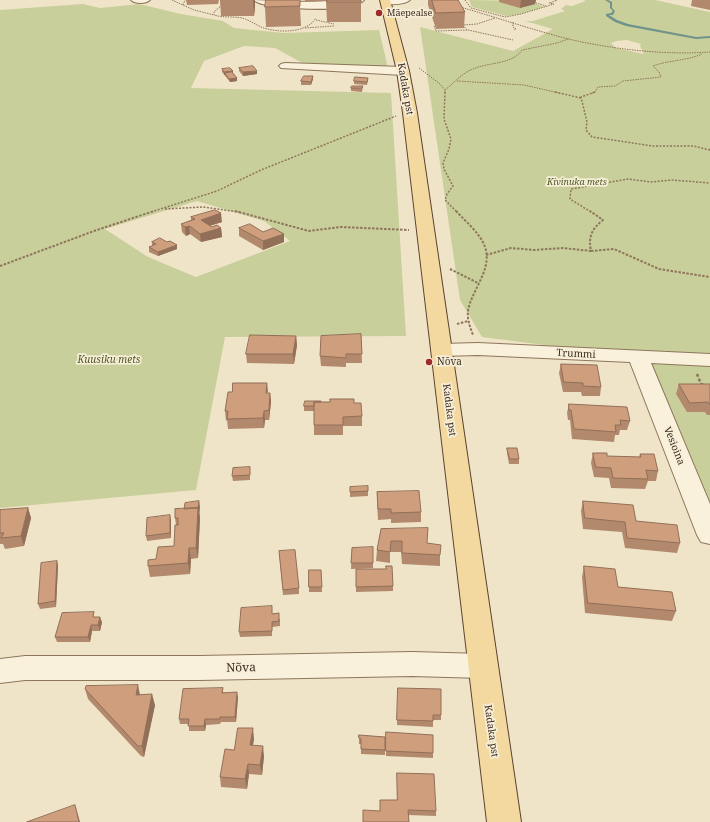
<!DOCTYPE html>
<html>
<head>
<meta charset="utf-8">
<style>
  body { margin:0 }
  canvas { display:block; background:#f0e4c8 }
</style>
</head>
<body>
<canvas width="710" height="822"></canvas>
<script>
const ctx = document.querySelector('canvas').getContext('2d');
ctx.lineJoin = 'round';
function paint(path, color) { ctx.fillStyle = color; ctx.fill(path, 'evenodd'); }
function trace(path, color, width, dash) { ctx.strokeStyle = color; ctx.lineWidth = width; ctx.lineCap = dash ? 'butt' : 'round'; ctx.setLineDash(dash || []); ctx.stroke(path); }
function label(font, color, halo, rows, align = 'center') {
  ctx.font = font + ' "Noto Serif",serif'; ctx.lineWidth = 3.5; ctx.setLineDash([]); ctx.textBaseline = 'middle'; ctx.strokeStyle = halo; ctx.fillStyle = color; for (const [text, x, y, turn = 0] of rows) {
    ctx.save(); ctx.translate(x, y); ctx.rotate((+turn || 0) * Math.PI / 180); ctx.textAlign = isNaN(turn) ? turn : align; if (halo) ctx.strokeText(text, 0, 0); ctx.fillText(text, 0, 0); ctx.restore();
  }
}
const green = new Path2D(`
  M469,0L529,1L544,7L520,14L506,16L472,7Z
  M583,0H655L710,12V535L638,357L482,337L460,300L420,27L513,51L553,29L525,21H533L565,11L561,9L566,5L572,6L586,1ZM627,40L641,44L640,46L644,54L616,48L611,43L616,41Z
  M83,4L100,8L139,4L181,14L223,21L234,28L284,33L379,30L388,68L308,66L275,48L244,46L204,61L191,88L391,93L406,336L225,337L196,490L0,508V10ZM197,201L264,221L290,241L196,277L148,257L105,229Z`);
const stream = new Path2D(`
  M605,0H608L612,2V8L615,11L613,15H609L617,20L628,24L696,37L710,36V38L696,39L626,26L615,22L606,16V14L611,13L613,11L610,8V3Z`);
const pathFar3 = new Path2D(`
  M172,0L194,10L214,15
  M465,0L471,8L505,17L521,14L554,4L549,3
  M526,0L546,6
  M550,3L557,0H555
  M183,5L185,0
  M222,5L214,12V15C223,18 232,16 242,18C249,20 255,24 261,27C277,33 306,34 316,18
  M460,7C499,18 538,32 577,41C620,50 667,55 710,52
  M316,20L334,24
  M513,22V27L516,29L514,30
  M434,26L436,31L468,30L513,40
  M305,28L334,26
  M467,30L463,25L477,24L495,18
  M419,68L440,84L445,90V93
  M457,81L524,85L559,93
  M445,90C454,83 462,73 473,69C488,62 512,65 522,50L557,43L568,39
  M592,93L595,92L598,87L615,86L623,81L661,77L659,72L653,66C669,60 686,61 702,54`);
const pathFar2 = new Path2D(`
  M445,92L444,119L451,139L449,149L443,163L444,169L453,186L447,194L445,200L457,212
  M555,92L581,98
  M595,92L581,97L587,122L586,130L592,137L653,146H693L710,150
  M165,209L203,207L239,212
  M151,212L217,191L261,170L396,116
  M591,212L570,199L571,189L628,179L651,182L672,180L710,183`);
const pathFar1 = new Path2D(`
  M235,211L309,231L341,227L409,230
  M456,211C466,222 480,233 485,247C493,269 471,291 468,311C467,319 470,327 473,335
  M591,251L614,249L659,269L710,277
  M486,255L511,248L534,250L563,248L591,251C588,236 592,229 603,220L590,211
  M0,266L94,231L154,211
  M450,269L478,283
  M457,324L468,321`);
const path = new Path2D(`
  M697,374L701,384L710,386`);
const minor = new Path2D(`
  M131,0H150C146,4 135,4 131,0Z
  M254,0L296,2L364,0L362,2C354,4 346,7 338,8C324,10 262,9 254,0Z
  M381,0H410C404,5 389,5 382,3Z
  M285,63L403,67L407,69L409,71L407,73L403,75L281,68L279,66L281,64Z
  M478,343L710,354V366L651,363L710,504V544L701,542L697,535L630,362L478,355L441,356L434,354L431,350L434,346L441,344Z
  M412,652L483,654L493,657L498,666L493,675L483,678L412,676L199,680H25L0,683V659L25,656H199Z`);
const major = new Path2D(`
  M380,0H390L409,71L417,113L521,822H487L403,113L397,71Z`);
const wall = new Path2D(`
  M186,0H219L218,4L187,5Z
  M220,0H255V7L254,16H221Z
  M305,0H361V22H327L326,1L305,2Z
  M428,0H458L465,12L464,28L436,29L428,5Z
  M499,0H536L535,4L520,8L499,2Z
  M692,0H710V10L691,6Z
  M300,6L301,26L266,27L265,7Z
  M239,68L257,74L243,76L239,71Z
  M222,69L233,71V74L237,78V81L230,82L222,72Z
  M313,76V79L311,85H301V81Z
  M368,78V81L367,85L354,84V81Z
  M363,86L362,92L351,91V88Z
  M191,217L222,222L210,226L212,227L221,228L222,237L201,242L190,234L186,236L182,232L181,224L191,220Z
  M239,228L263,232L284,234V242L263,250L239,236Z
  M152,242H167L177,249L158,256L149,252V247L152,246Z
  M361,334L362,363H346V367L321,366L320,356Z
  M296,336L297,345L294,364L247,363L246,354Z
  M561,364L601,387L600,396H582L581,392H563L559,373Z
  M679,384H710V415H707L705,412H687L676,394Z
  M268,393H270L271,402L269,420H265L264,428L228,429L227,420L226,421L225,411Z
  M321,402L354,403L362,416V426H343V435H314V411H304V406Z
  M569,404L630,421L627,430H620L619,435H615L614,442L572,439L570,420H568L567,413Z
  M507,448L519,459V464H509L507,453Z
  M593,453L607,456L639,457L640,454L658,471L656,481H648L645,489L611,488L609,478L594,477L591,463Z
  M250,467V480L233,481L232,476Z
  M350,487L368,491V496L350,497Z
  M377,492L421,512V522L391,523V519L378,520L377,502Z
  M199,501L200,518L198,558L191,559L190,574L150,577L148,566L174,546L176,525L175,518L184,509Z
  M583,501L636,521L680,543L677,553L625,548L622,532L583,529L581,511Z
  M28,508L31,518L24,546L5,549L3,544H0V510Z
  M171,520V538L147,541L146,536Z
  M381,529L440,555V566L402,564L401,552H390V563L376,561L377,550Z
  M352,548L373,563V568L351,569Z
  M279,551L299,588V594L283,595Z
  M57,561L58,566L56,607L40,609L38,604Z
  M584,566L618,587L676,611L672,621L585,613L582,577Z
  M356,569H386L393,586V591L356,592Z
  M309,570H321L322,592H309Z
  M272,614L280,619V626L272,627V636L240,637L239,632Z
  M95,617L102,622L100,631H92L90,642H57L55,637Z
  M223,688V692L238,697L236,722H221L220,724L206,725L205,731H189V724H180L179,719Z
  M398,688L441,715V720H433V727L397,725Z
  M85,689L140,694L155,705L144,757L141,756L88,699Z
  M386,732L433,753V758L386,756Z
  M359,735L385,737V755L361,754V744H359Z
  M254,739L253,745L264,756L262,775L249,774L247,789L221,787L220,777L234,750Z
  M397,773L436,811V816L408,815L380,811L397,800Z`);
const shadedWall = new Path2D(`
  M253,0H255V7L254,16Z
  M521,0H536L535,4L520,8Z
  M233,71V74L225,73V75H224V72Z
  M257,71V74L243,76V72Z
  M313,76V79L311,85V82Z
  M237,78V81L230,82L229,79Z
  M221,213L222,222L202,228L201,220Z
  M189,226L190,234L186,236L185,227Z
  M221,228L222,237L201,242L200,234Z
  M284,234V242L263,250V241Z
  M177,245V249L158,256V252Z
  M296,336L297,345L294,364L293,354Z
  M267,383L268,392L266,393Z
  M270,393L271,402L269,420V410Z
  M264,411L265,420L264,428L263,418Z
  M199,501L200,507L199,514L198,509Z
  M28,508L31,518L24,546L21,536Z
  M198,508L200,518L198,558L196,548Z
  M170,515L171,520V538L170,533Z
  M189,548L191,559L190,574L188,563Z
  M57,561L58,566L56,607L55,601Z
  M100,617L102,622L100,631L98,625Z
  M91,625L92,631L90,642L88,637Z
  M138,685L140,695H136Z
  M237,692L238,697L236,722L235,717Z
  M152,694L155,705L144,757L142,746Z
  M205,719L206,725L205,731L204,726Z
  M253,728L254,739L251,755L250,745Z
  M263,746L264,756L262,775L260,765Z
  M248,764L249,774L247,789L245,779Z
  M75,805L78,815L80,822H79Z`);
const building = new Path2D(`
  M266,0H300V6L265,7Z
  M327,0H361V2H327Z
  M432,0H458L465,12L436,13Z
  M253,66L257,71L243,72L239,68Z
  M230,68L233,71L224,72L222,69Z
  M232,72L237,78L229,79L225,73Z
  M304,76H313L311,82L301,81Z
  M355,77L368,78L367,82L354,81Z
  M352,86H363L362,88H351Z
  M215,210L221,213L201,220L212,227L217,225L221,228L200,234L191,227L189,226L185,227L181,224L195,219L191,217Z
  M250,224L263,232L273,228L284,234L263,241L239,228Z
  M160,238L167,242L170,241L177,245L158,252L149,247L156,244L152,242Z
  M361,334L362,354H346V358L320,356L321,336Z
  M250,335L296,336L293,354H246Z
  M561,364L597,365L601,387L583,386V383L564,382Z
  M233,383H267L266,393H270L269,410L264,411L263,418L227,419L228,411H225L228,392H232Z
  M679,384H710V405L708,402L690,403Z
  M330,399H354V403H361L362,416L343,417V425H314V402H330Z
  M305,401H321V402H314V406H304Z
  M569,404L627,407L630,421L620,420L621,425H615L616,432L574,429L571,410H569Z
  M507,448H517L519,459H510Z
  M593,453H607V456L641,457L640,454H654L658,471L646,470L648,479L613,478L611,468L596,467Z
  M250,467V475L232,476L233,468Z
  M368,486V491L350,492V487Z
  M419,491L421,512L391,513V509H378L377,492Z
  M199,501L198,509V508L184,509L185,503Z
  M583,501L633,505L636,521L677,525L680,543L627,538L625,522L585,518Z
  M28,508L21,536L1,538L4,533H0V510Z
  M198,508L196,548H189L188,563L148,566V560L156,559L158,547L174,546L175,525H178V518H175V509Z
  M170,515V533L146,536L147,518Z
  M428,528L427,543L441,545L440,555L402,553V541H391L390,552L377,550L381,529Z
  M373,547V563H351L352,548Z
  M295,550L299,588L283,590L279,551Z
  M57,561L55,601L38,604L41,563Z
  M386,566H392L393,586L356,587V569H386Z
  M584,566L615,569L618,587L672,592L676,611L588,603Z
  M309,570H321L322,587H309Z
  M272,606V614L279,613V621L272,622V631L239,632L241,608Z
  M94,612L93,617H100L98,625H91L88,637H55L62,613Z
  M138,685L136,695L152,694L142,746H138L85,689L86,686Z
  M223,688L222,693L237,692L235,717H220V719H205L204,726H188L189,719H179L183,689Z
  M398,688L441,689V715H433V721L397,720Z
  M238,728H253L250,745L263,746L260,765L248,764L245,779L220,777L225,749L234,750Z
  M386,732L433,735V753L386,751Z
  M359,735L385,737V750L361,749V739L359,738Z
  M397,773L434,774L436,811L408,810L409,822H363V810L380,811V800H397Z
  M75,805L79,822H27Z`);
const markers = [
  [379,13,4,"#9e2a2b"],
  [429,362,4,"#9e2a2b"]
];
const farPoinames = [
  ["Mäepealse",387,13]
];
const farParknames = [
  ["Kivinuka mets",577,182]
];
const streetNames = [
  ["Kadaka pst",405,89,80],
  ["Trummi",576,354,3],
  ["Kadaka pst",449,410,83],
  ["Vesioina",674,446,68],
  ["Kadaka pst",491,731,82]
];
const parkNames = [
  ["Kuusiku mets",109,360]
];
const poiNames = [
  ["Nõva",437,362]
];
const nearStreetnames = [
  ["Nõva",241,668,-1]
];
paint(green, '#c9cf9b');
paint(stream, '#6f938a');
trace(minor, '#8d765c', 2);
trace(major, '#5b4430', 2);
trace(pathFar3, '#8d765c', 1, [1.5, 1]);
trace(pathFar2, '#8d765c', 1.5, [2, 1.5]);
trace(pathFar1, '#8d765c', 2, [2.5, 1.5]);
trace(path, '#8d765c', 2.5, [3, 2]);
paint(minor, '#faf1dc');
paint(major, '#f3d9a0');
paint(wall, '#b2896c');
paint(shadedWall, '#916f58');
paint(building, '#cf9f7d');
trace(building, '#916f58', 1);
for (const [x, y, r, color] of markers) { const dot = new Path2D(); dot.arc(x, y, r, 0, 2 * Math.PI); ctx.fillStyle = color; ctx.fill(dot); trace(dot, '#f7eed8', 1.5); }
label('9px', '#3d2e20', '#f7eed8', farPoinames, 'left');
label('italic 9px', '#4d5a26', '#f7eed8', farParknames);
label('10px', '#3d2e20', '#f7eed8', streetNames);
label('italic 10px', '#4d5a26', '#f7eed8', parkNames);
label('10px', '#3d2e20', '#f7eed8', poiNames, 'left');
label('12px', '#3d2e20', '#f7eed8', nearStreetnames);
</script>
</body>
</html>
